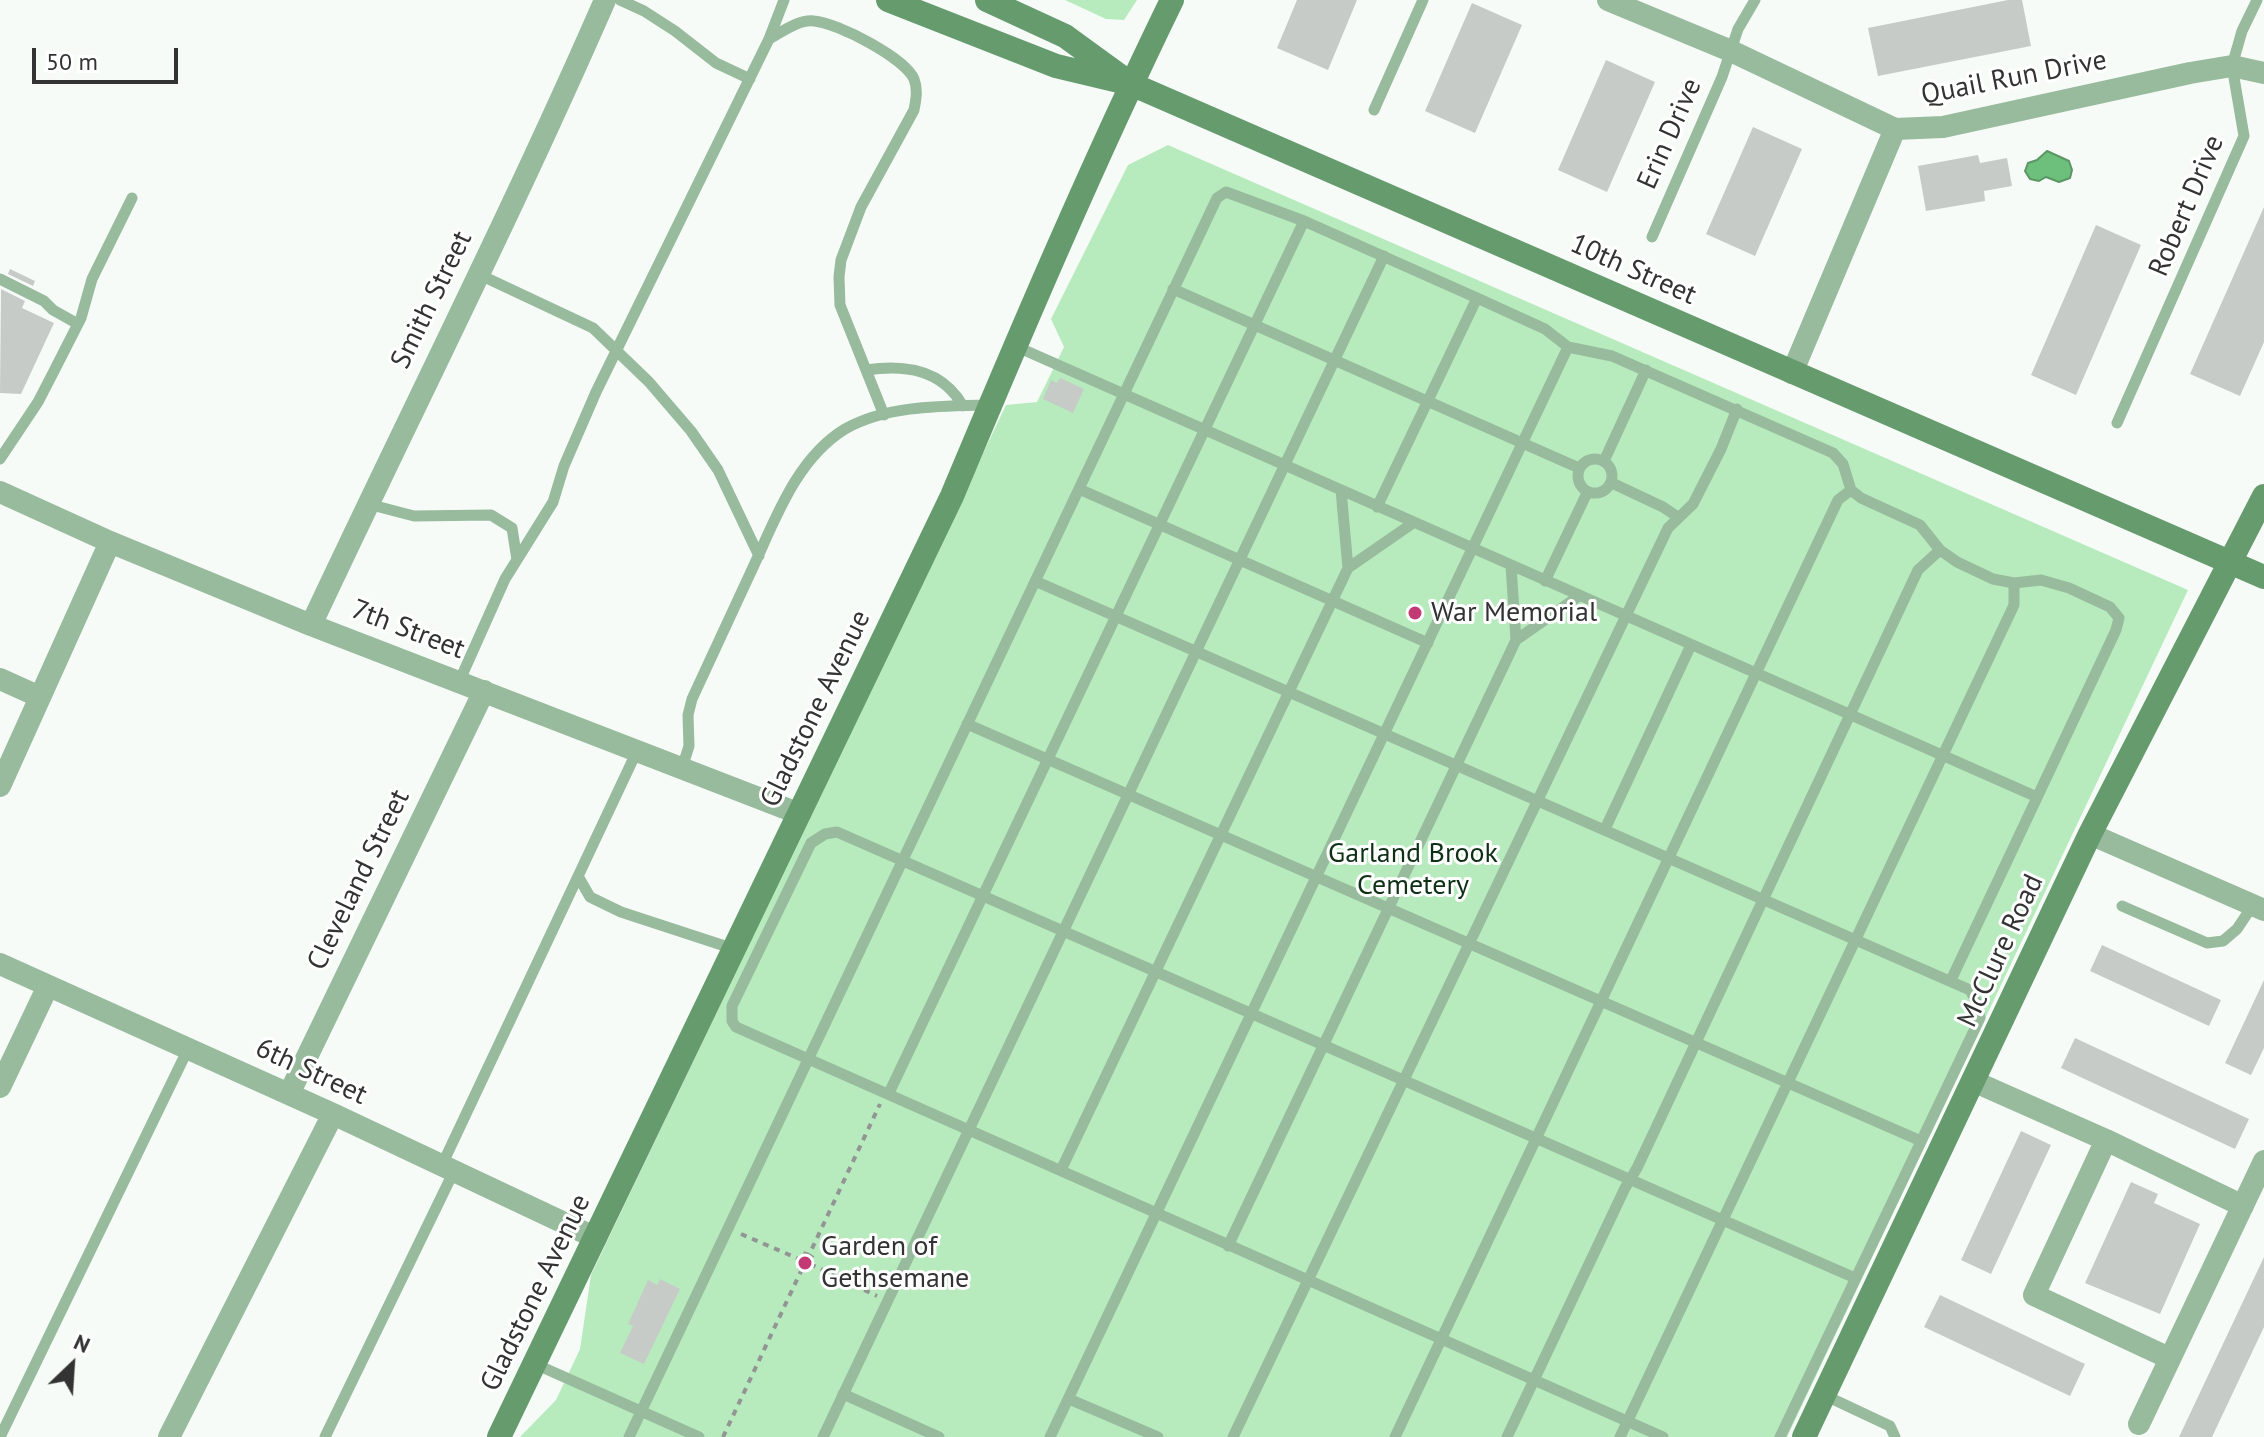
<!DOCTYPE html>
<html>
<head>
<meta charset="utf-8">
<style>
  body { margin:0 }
  #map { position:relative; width:2264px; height:1437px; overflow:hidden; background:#f7fbf8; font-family:"PT Sans",sans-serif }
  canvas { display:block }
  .north { position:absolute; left:32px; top:1325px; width:80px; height:80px; -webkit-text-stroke:6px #fff; paint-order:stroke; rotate:25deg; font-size:22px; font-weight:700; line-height:32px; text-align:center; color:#323332 }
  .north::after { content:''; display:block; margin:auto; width:28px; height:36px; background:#323332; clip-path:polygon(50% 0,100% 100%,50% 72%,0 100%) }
  .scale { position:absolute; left:32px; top:48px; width:146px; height:36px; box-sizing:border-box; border:4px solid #323332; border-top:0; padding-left:10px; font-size:24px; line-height:28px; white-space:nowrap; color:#323332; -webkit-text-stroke:6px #fff; paint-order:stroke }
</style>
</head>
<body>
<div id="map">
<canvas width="2264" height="1437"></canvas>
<div class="north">N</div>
<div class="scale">50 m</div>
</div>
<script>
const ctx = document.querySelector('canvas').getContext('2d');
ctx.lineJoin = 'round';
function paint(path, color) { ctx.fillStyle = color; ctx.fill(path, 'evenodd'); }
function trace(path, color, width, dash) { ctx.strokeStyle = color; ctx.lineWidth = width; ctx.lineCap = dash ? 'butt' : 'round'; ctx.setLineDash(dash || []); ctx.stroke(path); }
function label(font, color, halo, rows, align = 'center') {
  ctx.font = font + ' "PT Sans",sans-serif'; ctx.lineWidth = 6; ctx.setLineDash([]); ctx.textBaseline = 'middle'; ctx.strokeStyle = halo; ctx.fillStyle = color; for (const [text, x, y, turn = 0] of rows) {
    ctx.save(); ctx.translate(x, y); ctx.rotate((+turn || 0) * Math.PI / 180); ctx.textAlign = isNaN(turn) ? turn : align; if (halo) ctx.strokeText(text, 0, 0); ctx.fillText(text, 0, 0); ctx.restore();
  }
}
const green = new Path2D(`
  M1065,0H1137L1124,20L1106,19Z
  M1168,145L2188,590L1787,1437H520L556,1400L580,1349L591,1275L1006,405L1037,402L1064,347L1051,319L1128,165Z`);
const water = new Path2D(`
  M2047,151L2069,161L2072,170L2070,178L2059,182L2046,177L2039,181L2030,179L2025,171L2028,163L2037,160Z`);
const building = new Path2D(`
  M1297,0H1357L1328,70L1277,48Z
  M2008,0H2022L2031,46L1878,76L1868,28Z
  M1472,3L1522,25L1475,133L1425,111Z
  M1606,60L1655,82L1607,192L1558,170Z
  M1753,127L1802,149L1755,256L1706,234Z
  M1978,155L1980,163L2007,158L2012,186L1984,191L1985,201L1926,211L1918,166Z
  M2264,207V342L2240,396L2190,374Z
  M2096,225L2141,245L2076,395L2031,375Z
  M10,269L35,281L33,286L8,274Z
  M1,289L25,301L22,308L54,323L21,394L0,393Z
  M1060,378L1084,389L1073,413L1043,399L1051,380L1057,383Z
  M2102,945L2221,1000L2209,1026L2090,971Z
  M2264,980V1048L2251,1075L2225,1063Z
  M2075,1038L2249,1119L2235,1149L2061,1068Z
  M2021,1131L2051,1145L1991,1274L1961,1260Z
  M2131,1182L2158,1194L2154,1203L2200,1224L2160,1314L2085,1283Z
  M2264,1257V1327L2212,1437H2179Z
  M660,1279L680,1289L644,1364L620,1353L633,1326L628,1324L648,1280L657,1285Z
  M1940,1295L2085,1364L2070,1396L1924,1327Z`);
const path = new Path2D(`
  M741,1234L799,1259
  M809,1255L803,1253L796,1267L807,1271L813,1258L809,1255L880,1104
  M810,1264L877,1296
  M723,1437L802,1269`);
const lane = new Path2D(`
  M620,0L644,11L675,31L716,63L750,79
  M769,39C782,32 799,19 814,21C838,23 905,58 914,79C918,89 916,100 914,110L861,207L841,260L839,277L840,305L884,415
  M1374,110L1423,0
  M1652,237L1722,77L1738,29L1755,0
  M478,274L593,328L649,382L691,431L718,470L759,556
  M0,279L44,301L53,310L78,324
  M1173,289L1579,468
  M1015,346L2037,797
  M866,370C905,364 942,369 963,406
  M2117,423L2244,136L2232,66L2242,31L2257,0
  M1578 476a17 17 0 1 1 34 0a17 17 0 1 1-34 0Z
  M0,459L38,402L53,373L81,318L92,279L132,198
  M1604,461L1646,370
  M1612,483L1663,507L1678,517
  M1079,489L1428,643
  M1341,490L1348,568
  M368,504L414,516L491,515L512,528L517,560
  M1377,507L1477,298
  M1511,566L1516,640
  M1035,581L1970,990L1977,1003L1980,1018L1780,1437
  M1545,581L1587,493
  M459,682L505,579L553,502L564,466L596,392L769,39L784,0
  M967,724L1921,1141
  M682,768L689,746L688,715L692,699C711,658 730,617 749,576C773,526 794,460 845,429C887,405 943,406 989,405
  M1605,829L1691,645
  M578,876L590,897L621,912L734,949
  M2122,906L2207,943L2223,941L2237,929L2253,905
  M889,1093L1304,221
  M442,1165L637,751
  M1061,1170L1348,568L1413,523
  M1228,1246L1516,640L1579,596
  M535,1364L699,1437
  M843,1394L939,1437
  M1824,1395L1890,1426L1895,1437
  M1069,1399L1158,1437
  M0,1437L188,1049
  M325,1437L454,1171
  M629,1437L1217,198L1226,192L1304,221L1477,298L1545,329L1568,347L1612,356L1833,453L1843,464L1851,490L1861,498L1920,525L1940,550L1957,562L1993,579L2014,583L2041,580L2069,588L2110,607L2119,618L2116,630L1951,980
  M823,1437L1384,256
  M1050,1437L1568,347
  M1233,1437L1668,528L1693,504L1721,449L1737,409
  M1395,1437L1838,500L1851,490
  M1507,1437L1625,1188L1637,1168L1918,570L1940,550
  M1620,1437L2014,605V583
  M1663,1437L736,1027L732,1021V1006L811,843L825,834L837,832L1855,1278`);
const street = new Path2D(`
  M1608,0L1731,51L1895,129L1943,127L2190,73L2232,66L2264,73
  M1792,373L1895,129
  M0,492L110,542L311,625L800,814
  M311,625C409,416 513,211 605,0
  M0,679L40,697
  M0,786L110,542
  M2090,834L2264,910
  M0,964L333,1114L596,1238
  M1973,1081L2106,1140L2243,1206
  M0,1087L48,986
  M289,1094L484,691
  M2106,1140L2034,1295L2169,1358
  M2139,1424L2264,1161
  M169,1437L333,1114`);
const secondary = new Path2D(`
  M888,0L1056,66L1119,81
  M987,0L1065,36L1131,84L2264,577
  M499,1437L952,496C1022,329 1093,162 1172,0
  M1804,1437L2090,834L2264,496`);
const markers = [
  [1415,613,8,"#c23974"],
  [805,1263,8,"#c23974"]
];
const streetNames = [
  ["Quail Run Drive",2014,78,-11],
  ["Erin Drive",1670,134,-66],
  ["Robert Drive",2187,206,-67],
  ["10th Street",1633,270,24],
  ["Smith Street",432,300,-64],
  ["7th Street",408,630,21],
  ["Gladstone Avenue",816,709,-64],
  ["Cleveland Street",359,880,-64],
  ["McClure Road",2001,951,-65],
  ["6th Street",311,1072,25],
  ["Gladstone Avenue",536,1293,-64]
];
const poiNames = [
  ["War Memorial",1431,613],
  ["Garden of",821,1247],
  ["Gethsemane",821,1279]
];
const parkNames = [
  ["Garland Brook",1413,854],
  ["Cemetery",1413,886]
];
paint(green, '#b7ebbd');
paint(water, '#6dc07b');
trace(water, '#5b9665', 2);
paint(building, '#c7cbc7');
trace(path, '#929593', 4, [6, 6]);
trace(lane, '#97bb9c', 11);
trace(street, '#97bb9c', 22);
trace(secondary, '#669b6e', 24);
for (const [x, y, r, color] of markers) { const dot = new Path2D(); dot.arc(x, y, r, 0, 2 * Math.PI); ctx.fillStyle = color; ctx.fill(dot); trace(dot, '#fff', 3); }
label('28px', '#323332', '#fff', streetNames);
label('28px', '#323332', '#fff', poiNames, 'left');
label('28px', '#0e3116', '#fff', parkNames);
</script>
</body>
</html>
